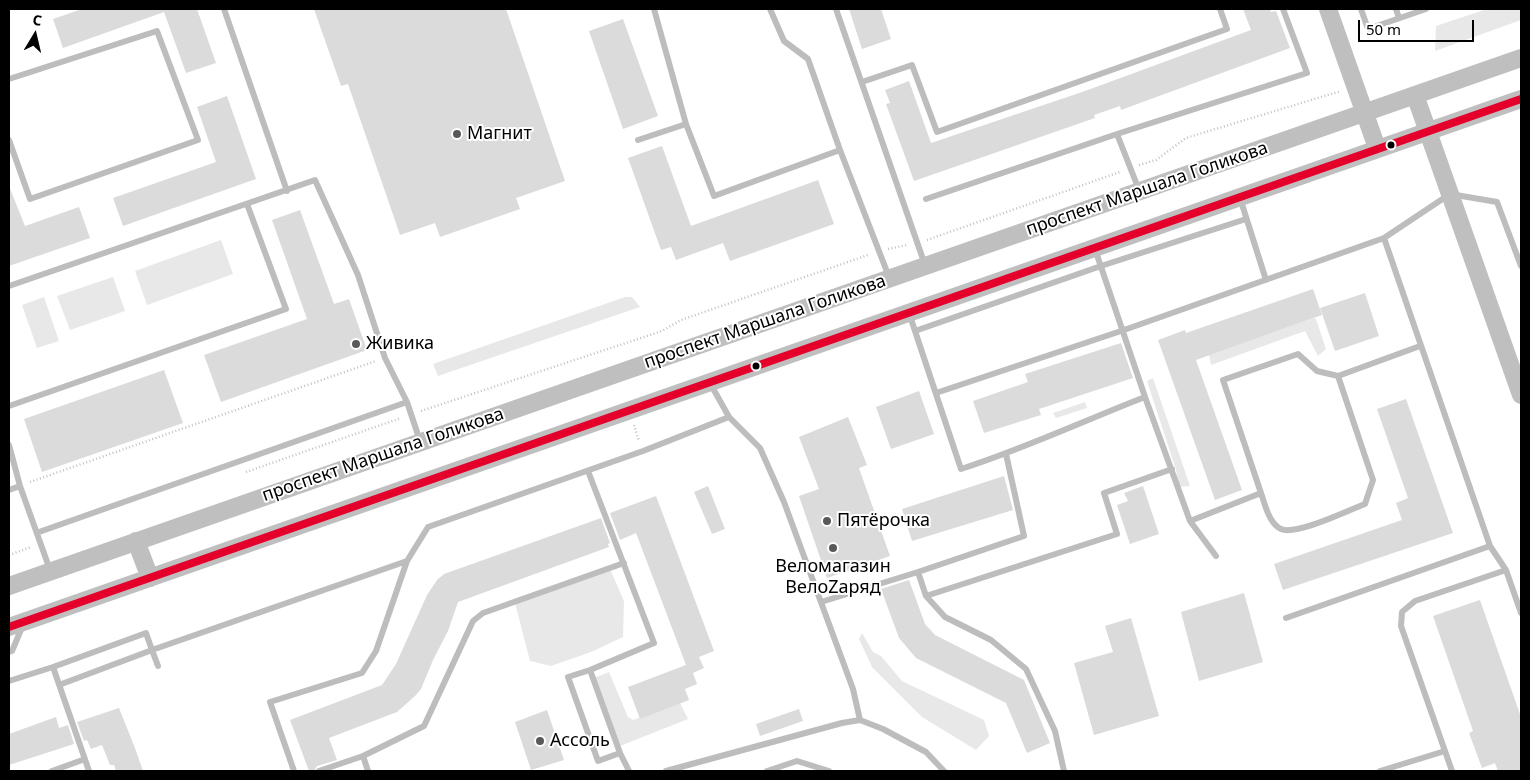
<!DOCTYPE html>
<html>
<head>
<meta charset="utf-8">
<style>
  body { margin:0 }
  #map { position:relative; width:1530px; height:780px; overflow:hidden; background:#fff; font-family:"Noto Sans",sans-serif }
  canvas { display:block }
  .frame { position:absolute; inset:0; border:10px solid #000; pointer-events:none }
  .north { position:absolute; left:10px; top:10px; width:50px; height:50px; -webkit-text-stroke:4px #fff; paint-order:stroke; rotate:9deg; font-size:14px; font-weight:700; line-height:20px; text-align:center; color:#000 }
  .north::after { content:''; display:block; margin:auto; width:18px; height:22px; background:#000; clip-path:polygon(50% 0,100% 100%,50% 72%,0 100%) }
  .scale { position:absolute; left:1358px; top:20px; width:116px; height:22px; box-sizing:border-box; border:2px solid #000; border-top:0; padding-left:6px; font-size:15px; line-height:18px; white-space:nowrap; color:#000; -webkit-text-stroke:4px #fff; paint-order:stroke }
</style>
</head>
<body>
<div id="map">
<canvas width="1530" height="780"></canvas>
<div class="frame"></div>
<div class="north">С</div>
<div class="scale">50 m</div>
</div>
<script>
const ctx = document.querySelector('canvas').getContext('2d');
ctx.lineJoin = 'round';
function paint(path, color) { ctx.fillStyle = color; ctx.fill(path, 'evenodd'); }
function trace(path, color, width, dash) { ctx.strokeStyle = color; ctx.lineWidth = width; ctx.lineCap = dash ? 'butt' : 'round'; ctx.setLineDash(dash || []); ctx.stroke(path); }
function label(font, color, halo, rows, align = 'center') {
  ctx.font = font + ' "Noto Sans",sans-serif'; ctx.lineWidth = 4; ctx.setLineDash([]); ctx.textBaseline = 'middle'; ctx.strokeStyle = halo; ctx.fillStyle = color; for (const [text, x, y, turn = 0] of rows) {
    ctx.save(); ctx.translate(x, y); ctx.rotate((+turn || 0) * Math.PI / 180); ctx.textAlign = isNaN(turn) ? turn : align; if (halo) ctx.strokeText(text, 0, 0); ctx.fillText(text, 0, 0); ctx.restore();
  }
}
const green = new Path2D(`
  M1487,9H1521V20L1435,51L1436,26Z
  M221,240L233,274L147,305L135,271Z
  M113,277L125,311L70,330L57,296Z
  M44,297L59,341L37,348L22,305Z
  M625,297H632L640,307L438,376L433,364Z
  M1314,318L1316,319L1326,349L1318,356L1305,331L1211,365L1209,355Z
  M1153,378L1190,486L1179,487L1176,470L1147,381Z
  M1085,402L1087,408L1056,418L1053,413Z
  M610,569L624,601L623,637L591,652L551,666L530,661L514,599Z
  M862,633L873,652L881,656L902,681L984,720L989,736L976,750L922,717L872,667L859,639Z
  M609,672L628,717L633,720L680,703L688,719L620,746L594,678Z`);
const building = new Path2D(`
  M82,9H197L216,63L186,73L164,12L63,48L53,19Z
  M314,9H506L565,181L516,198L520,209L440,237L435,223L400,235L348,84L341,86Z
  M849,9H881L891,39L862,49Z
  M1243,9H1270L1271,12L1276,11L1290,48L1121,110L1120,106L1094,115L1095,118L914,181L886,104L890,103L885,90L909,81L931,143L1085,91L1251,30Z
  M623,19L658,116L623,129L589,31Z
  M227,96L256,179L123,226L113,198L216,162L197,107Z
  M662,146L691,226L818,180L834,224L730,261L723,243L676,260L671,247L661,250L628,158Z
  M9,186L25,226L79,207L90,238L9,266Z
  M300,210L334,304L349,299L367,350L221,402L204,355L307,319L272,220Z
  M1313,289L1322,315L1196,360L1242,490L1215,500L1158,340L1185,330L1186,333Z
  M1365,293L1379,336L1335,351L1320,308Z
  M1121,343L1133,378L1039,409L1041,415L984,433L973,401L1028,382L1025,374Z
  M164,370L183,423L42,472L24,419Z
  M919,391L934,434L891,449L876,407Z
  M1406,399L1453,533L1283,590L1274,564L1402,520L1396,503L1408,498L1377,409Z
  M848,417L867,465L859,468L890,556L827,578L799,496L819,489L799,437Z
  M1004,476L1013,510L912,541L902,509Z
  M708,486L725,529L712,534L694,492Z
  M1143,486L1159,534L1130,544L1117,505L1128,501L1124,493Z
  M656,496L714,651L699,657L704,668L693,673L697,684L685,689L689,700L640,719L628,687L686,665L636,533L620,540L610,513Z
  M601,518L610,543L608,544L609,547L458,602L448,631L433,660L421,689L415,696L397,712L329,738L337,760L317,766L314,771H309L290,720L382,685L396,664L427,595L437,580L444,574Z
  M909,580L925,624L935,635L1024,680L1050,743L1027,753L1006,703L916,658L899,638L881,589Z
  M1244,593L1263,662L1199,681L1181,612Z
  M1480,600L1521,717V771H1498L1495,763L1482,768L1469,733L1473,731L1433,616Z
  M1131,618L1159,716L1094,735L1074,663L1113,652L1105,626Z
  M119,708L135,748L143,771H116L114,765H110L102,745L91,749L87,740L84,741L77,722Z
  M799,709L803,721L760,736L756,724Z
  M547,710L564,760L531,770L515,722Z
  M56,717L59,728L68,725L74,744L9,765V734Z`);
const path = new Path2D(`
  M1139,165L1156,160L1186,138L1341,91
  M927,240L1120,172
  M888,249L907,245
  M421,411L662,331L681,320L868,255
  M634,425L639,441
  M246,472L401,418
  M30,482L376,361
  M9,555L31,547`);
const lane = new Path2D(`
  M224,9L287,191
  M654,9L686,124L714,196L840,150L889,277
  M770,9L784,41L808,59L840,150
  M836,9L925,265
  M1361,9L1368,29L1426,9
  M1396,9L1399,18
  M9,79L157,31L198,140L30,199L9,140
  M862,82L912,65L937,132L1227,29L1220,9
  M638,140L686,124
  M1139,190L1117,134L1307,73L1283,9
  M1240,198L1266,280
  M926,199L1117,134
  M1095,249L1145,397L1190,521L1261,493L1223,380L1298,354L1317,371L1338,376L1420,346
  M9,286L315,180L358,275L385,358L407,402L420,441
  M909,313L961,469C1024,449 1083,421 1145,397
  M915,331L1101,266L1246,219
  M710,383L729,417L760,448L784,502L853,689L860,720
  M936,393L1124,330L1384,238
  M9,406L286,309L247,204
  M9,445L20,486L50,570
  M1006,454L1024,536L918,572L926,596L945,617L991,640L1026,669L1055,731L1064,771
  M588,471L654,643L590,670L620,753L598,761L568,677L590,670
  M9,490L20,486
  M1261,493C1265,504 1269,524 1281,529C1296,536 1349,510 1365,504L1373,480L1338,376
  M1190,521L1216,556
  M39,532L407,402
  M1490,546L1506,570L1521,613
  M926,596L1117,534L1104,493L1172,469
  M821,602L918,572
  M1286,618L1490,546L1384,238L1450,194L1497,202L1521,266
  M9,652L12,651L23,625
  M158,666L152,650L407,561L428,527L643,451L729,417
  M53,667L146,633L152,650L59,685
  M9,681L53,667L89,771
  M620,753L629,771
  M52,771L85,759
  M294,771L270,702L362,673L376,651L407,561
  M319,771L363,756
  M368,771L363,756L424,726L473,621L483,613L624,563
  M666,771L842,723L860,720L883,729L926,752L944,771
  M767,771L797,761L829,771
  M1380,771L1445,751
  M1452,771L1401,626L1402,612L1415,601L1506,570`);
const secondary = new Path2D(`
  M1328,9L1377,148
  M1415,95L1521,395
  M136,541L150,578
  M9,586L1521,58
  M9,627L1521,99`);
const bus1 = new Path2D(`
  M9,627L1521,99`);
const markers = [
  [457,134,5,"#595959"],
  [1391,145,4.5,"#000"],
  [356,344,5,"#595959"],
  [756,366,4.5,"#000"],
  [827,521,5,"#595959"],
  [833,548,5,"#595959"],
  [540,741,5,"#595959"]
];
const poiNames = [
  ["Магнит",467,134],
  ["Живика",366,344],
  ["Пятёрочка",837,521],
  ["Веломагазин",833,567,"center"],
  ["ВелоZаряд",833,588,"center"],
  ["Ассоль",550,741]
];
const streetNames = [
  ["проспект Маршала Голикова",1147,189,-19],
  ["проспект Маршала Голикова",765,322,-19],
  ["проспект Маршала Голикова",383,455,-19]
];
paint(green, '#e8e8e8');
paint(building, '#dbdbdb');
trace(path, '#c2c2c2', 2.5, [1, 2.5]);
trace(lane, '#bdbdbd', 6);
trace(secondary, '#bfbfbf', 18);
trace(bus1, '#e4002b', 8);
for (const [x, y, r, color] of markers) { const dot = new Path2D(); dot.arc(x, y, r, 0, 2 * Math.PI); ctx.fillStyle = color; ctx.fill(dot); trace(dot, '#fff', 2); }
label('18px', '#000', '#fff', poiNames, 'left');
label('18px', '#000', '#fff', streetNames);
</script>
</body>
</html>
